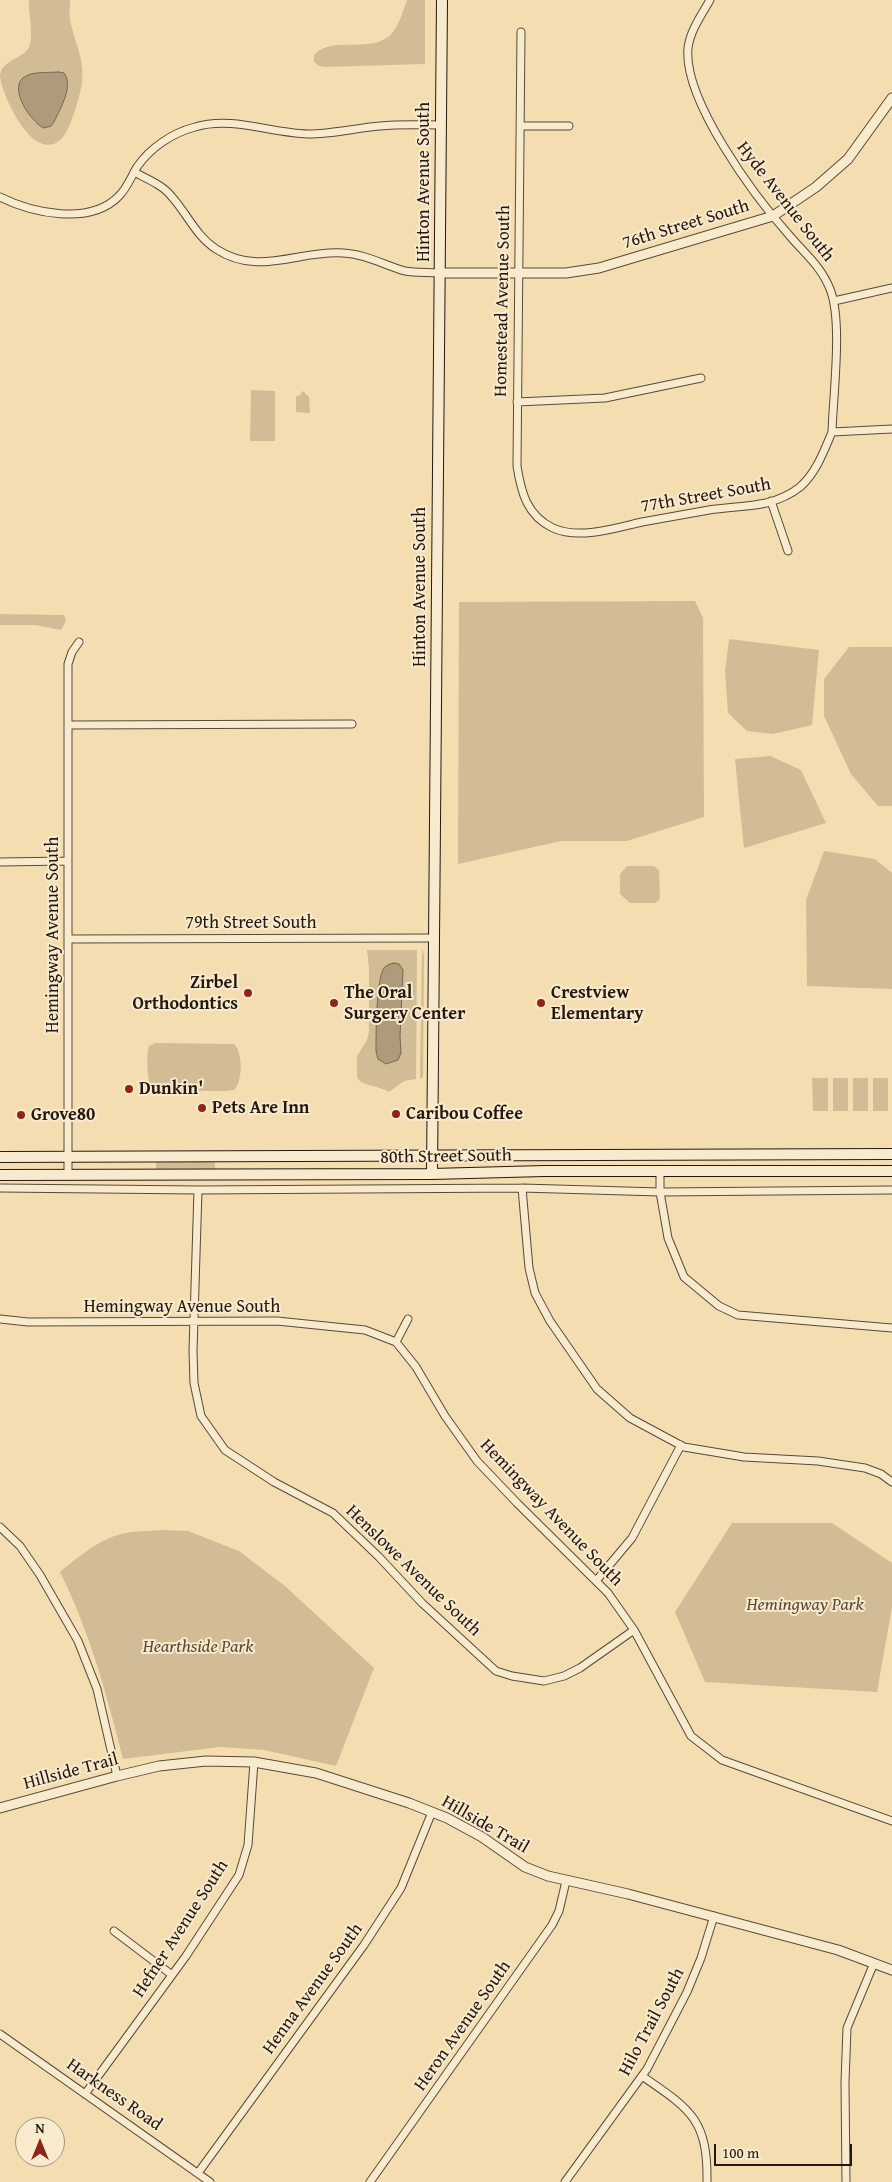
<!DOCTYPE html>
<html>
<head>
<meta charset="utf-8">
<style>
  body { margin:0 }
  #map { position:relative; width:892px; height:2182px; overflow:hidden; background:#f4deb1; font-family:"Gentium Book Plus",serif }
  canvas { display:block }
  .north { position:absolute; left:15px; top:2117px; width:50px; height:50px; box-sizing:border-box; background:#f8eacc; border:1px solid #a49681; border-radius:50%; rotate:0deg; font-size:14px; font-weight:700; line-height:20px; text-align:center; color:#251811 }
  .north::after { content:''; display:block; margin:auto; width:18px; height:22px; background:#8f2418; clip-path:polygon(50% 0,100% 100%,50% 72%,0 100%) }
  .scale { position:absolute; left:714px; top:2144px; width:138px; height:22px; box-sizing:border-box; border:2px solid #251811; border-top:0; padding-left:6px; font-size:15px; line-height:18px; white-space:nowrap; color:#251811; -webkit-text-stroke:4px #f8eacc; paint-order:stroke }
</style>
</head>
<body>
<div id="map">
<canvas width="892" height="2182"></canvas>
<div class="north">N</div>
<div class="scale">100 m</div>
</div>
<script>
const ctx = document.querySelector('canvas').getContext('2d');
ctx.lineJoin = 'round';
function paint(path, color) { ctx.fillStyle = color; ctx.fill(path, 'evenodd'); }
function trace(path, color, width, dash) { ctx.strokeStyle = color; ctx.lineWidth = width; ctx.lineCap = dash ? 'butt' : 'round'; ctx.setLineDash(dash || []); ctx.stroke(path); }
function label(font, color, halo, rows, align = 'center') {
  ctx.font = font + ' "Gentium Book Plus",serif'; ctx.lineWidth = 4; ctx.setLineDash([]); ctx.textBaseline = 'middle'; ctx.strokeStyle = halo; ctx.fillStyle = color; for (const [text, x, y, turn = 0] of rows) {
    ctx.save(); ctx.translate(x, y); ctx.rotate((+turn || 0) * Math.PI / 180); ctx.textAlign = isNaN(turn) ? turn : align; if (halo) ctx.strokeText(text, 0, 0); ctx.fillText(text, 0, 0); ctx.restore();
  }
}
const green = new Path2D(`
  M29,0H70C70,6 69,13 70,19C75,47 88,62 80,93C77,104 69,134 59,141C32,161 3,97 0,77C0,61 21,59 28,49C35,36 28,15 29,0ZM58,72L64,73L35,123C26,113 16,94 20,81L29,75Z
  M407,0H425V64L324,67L319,66L314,62V55C332,34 374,56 393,32C400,23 403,10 407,0Z
  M251,390L275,391V441H250Z
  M303,391L309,397L310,413L296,412V396H299Z
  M695,601L703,618L704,817L627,841H561L458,864L459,602Z
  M0,614L64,615L66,621L61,630L35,625H0Z
  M729,639L819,650L812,725L773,734L747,731L728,713L725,672Z
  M849,647H892V806H878L851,774L824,716V679Z
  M770,756L801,770L826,823L744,848L735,759Z
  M824,851L875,859L892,873V989L807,986L806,900Z
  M627,866H654L659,870L660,899L655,903H630L620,894V874Z
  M422,949L424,955L423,1077L420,1079Z
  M367,950H417L416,1079L404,1081L389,1092C378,1085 364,1087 357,1078V1056L367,1040L369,1032V968Z
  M155,1043L234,1044C243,1052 243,1082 234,1090L227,1091H153C147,1085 146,1054 149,1046Z
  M812,1078H828V1111H813Z
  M833,1078H848V1111H833Z
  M853,1078H868V1111H853Z
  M873,1078H888V1111H873Z
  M156,1162H215V1169H156Z
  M732,1523H832L892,1563V1607L877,1692L705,1682L675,1612Z
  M161,1530L188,1531L239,1551L285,1586L374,1668L336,1766L264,1750L220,1747L123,1759C107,1695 89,1630 60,1572C78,1557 98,1540 121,1534C133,1531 148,1531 161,1530Z`);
const water = new Path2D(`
  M58,72L64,73C74,86 60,109 54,122L51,126L44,128C31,123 9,89 23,78C31,71 48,73 58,72Z
  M394,963L399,964L403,970L400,1036L401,1053L398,1060L386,1064L378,1059L376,1051C376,1035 376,980 384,968C386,965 390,964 394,963Z`);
const minor = new Path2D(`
  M710,0C702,14 690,31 688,48C683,100 755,197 789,235C804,253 821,266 830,289C843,321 833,395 832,432
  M521,32L517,466C521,492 527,516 553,528C579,540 616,528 642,522C665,518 687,514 709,510C728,507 748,507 766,503C778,500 790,495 800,487C816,473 824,451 832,432L892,429
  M521,126H569
  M134,172C147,179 163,185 172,197C188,215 196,236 216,249C259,277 297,250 343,253C365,254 384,265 405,271C416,273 428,272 439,273
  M0,197C32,213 90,226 119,196C127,188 131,177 137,167C150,148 172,133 195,127C232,116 270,133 308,134C332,134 356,128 380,126C400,124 420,125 441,125
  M834,301L892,288
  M517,402L605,398L701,378
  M771,501L788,551
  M68,725L352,724
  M0,862L68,861
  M68,939L434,938
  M660,1171V1192L668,1238L684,1277L719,1306L738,1315L892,1328
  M68,1175V664L72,652L79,642
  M0,1188L198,1190L522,1188L660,1192L892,1190
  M522,1188L529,1268L535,1293L550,1321L597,1389L630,1418L684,1447L744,1457L818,1461L865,1468L881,1474L892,1482
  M198,1190L193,1351L194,1383L201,1416L225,1450L274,1482L333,1513L379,1557L422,1603L496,1671L512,1676L544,1681L564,1676L580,1668L634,1630
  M0,1319L28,1322L277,1321L365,1330L396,1342L416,1367L445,1416L477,1461L517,1503L608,1593L634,1630L691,1736L722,1760L892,1821
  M396,1342L408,1319
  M0,1527L20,1546L40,1575L78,1641L97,1689L117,1776
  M596,1581L632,1538L681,1445
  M114,1931L172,1975
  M0,2034L210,2182
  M642,2076C690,2109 708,2119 707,2182
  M85,2094L186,1956L239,1875L248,1845L254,1762
  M198,2173L364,1945L401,1888L432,1812
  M370,2182L552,1925L559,1911L566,1881
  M565,2182L647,2069L687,1992L701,1958L714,1916
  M846,2182L845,2082L847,2028L874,1963`);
const tertiary = new Path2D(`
  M439,273H566L599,268L773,216L816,187L848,159L892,98
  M0,1808L117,1776L159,1766L206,1761L254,1762L316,1773L409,1803L447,1818L482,1837L525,1867L548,1876L628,1894L838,1950L892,1970`);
const secondary = new Path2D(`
  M0,1157L892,1154
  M432,1174L442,0
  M0,1175L432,1174L544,1171H892`);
const markers = [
  [248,993,5,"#8f2418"],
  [334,1003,5,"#8f2418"],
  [541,1003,5,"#8f2418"],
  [129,1089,5,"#8f2418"],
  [202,1108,5,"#8f2418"],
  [396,1114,5,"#8f2418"],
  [21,1115,5,"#8f2418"]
];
const streetNames = [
  ["Hinton Avenue South",424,182,-90],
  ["Hyde Avenue South",785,202,52],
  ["76th Street South",686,225,-17],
  ["Homestead Avenue South",503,301,-89],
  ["77th Street South",706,496,-10],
  ["Hinton Avenue South",420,587,-90],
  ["79th Street South",251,923],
  ["Hemingway Avenue South",53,935,-90],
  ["80th Street South",446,1157,-1],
  ["Hemingway Avenue South",182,1307],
  ["Hemingway Avenue South",551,1513,46],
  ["Henslowe Avenue South",413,1571,44],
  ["Hillside Trail",71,1772,-15],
  ["Hillside Trail",485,1825,30],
  ["Hefner Avenue South",181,1929,-57],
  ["Henna Avenue South",313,1989,-54],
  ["Hilo Trail South",652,2022,-62],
  ["Heron Avenue South",463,2026,-55],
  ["Harkness Road",114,2095,35]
];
const poiNames = [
  ["Zirbel",238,983,"right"],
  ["Orthodontics",238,1004,"right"],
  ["The Oral",344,993],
  ["Surgery Center",344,1014],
  ["Crestview",551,993],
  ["Elementary",551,1014],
  ["Dunkin'",139,1089],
  ["Pets Are Inn",212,1108],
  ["Caribou Coffee",406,1114],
  ["Grove80",31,1115]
];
const parkNames = [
  ["Hemingway Park",805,1605],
  ["Hearthside Park",198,1647]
];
paint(green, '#d1bc96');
paint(water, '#ae9b7b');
trace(water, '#776751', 1);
trace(minor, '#594a39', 9);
trace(tertiary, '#594a39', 11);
trace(secondary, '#251811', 12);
trace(minor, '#f8eacc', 7);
trace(tertiary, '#f8eacc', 9);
trace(secondary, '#f8eacc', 10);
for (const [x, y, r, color] of markers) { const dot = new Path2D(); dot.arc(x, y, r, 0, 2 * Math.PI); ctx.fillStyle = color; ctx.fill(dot); trace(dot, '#f8eacc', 2); }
label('18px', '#251811', '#f8eacc', streetNames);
label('bold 18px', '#251811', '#f8eacc', poiNames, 'left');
label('italic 18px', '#594939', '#f8eacc', parkNames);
</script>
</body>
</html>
